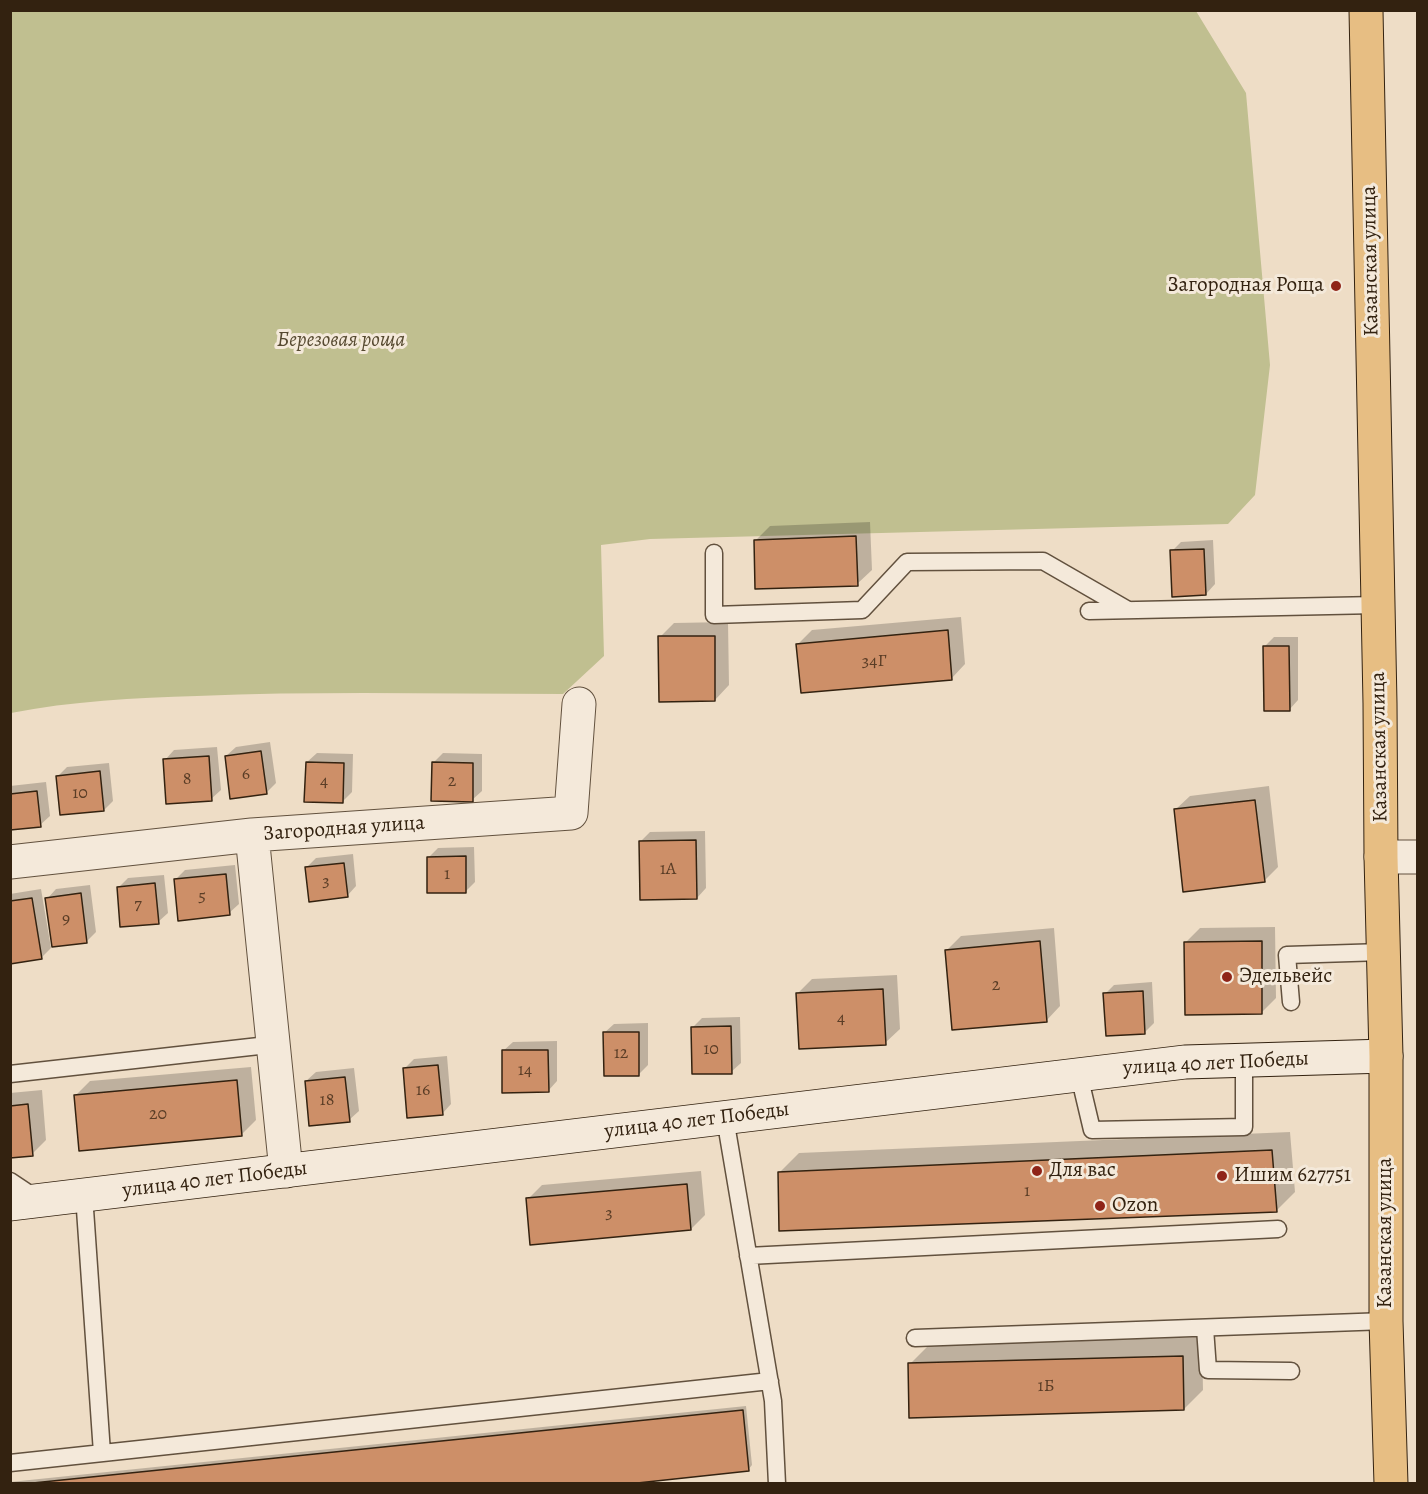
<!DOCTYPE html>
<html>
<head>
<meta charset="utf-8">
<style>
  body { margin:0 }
  #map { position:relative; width:1428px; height:1494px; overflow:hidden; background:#eeddc6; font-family:Alegreya,serif }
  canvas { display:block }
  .frame { position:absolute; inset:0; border:12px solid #332210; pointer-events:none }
</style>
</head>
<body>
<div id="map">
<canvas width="1428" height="1494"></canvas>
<div class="frame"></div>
</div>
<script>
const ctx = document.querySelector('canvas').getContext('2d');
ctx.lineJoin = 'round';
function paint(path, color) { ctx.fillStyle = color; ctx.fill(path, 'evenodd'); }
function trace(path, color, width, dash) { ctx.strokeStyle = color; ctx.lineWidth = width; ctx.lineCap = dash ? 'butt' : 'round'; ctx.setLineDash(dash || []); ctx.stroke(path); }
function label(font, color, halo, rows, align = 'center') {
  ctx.font = font + ' Alegreya,serif'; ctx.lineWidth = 6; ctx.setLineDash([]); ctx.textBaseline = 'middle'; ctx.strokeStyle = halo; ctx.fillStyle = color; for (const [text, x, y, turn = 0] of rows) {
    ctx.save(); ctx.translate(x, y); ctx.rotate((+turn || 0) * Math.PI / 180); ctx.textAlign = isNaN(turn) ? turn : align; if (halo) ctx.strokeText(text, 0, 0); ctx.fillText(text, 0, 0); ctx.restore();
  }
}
const green = new Path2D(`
  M11,10L1196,11L1246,93L1270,365L1255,495L1228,524L650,539L601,545L604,656L563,694C441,694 319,691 197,696C135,698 71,701 11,713Z`);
const shadow = new Path2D(`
  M870,522L872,570L857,584L755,541L770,526Z
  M1213,540L1215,584L1206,594L1172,551L1181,542Z
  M961,617L965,664L951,679L798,644L812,630Z
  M728,622L729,685L715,700L660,637L674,623Z
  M1274,637H1298V700L1289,710L1264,647Z
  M270,742L276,783L266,793L226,756L236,747Z
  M217,747L221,790L211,799L165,760L174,750Z
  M317,753L353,754L352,792L342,802L307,762Z
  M443,753L482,754V791L472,800L433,763Z
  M109,763L113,801L104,810L58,776L67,767Z
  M46,782L50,816L40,825L10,828V786Z
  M1269,786L1278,867L1264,881L1175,810L1190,796Z
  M705,831L706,888L697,898L641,841L650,832Z
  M474,847L475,882L465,892L429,857L438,848Z
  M353,854L356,886L347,896L307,867L316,858Z
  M235,865L239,904L229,913L175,880L185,870Z
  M164,875L168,913L158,922L118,888L128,878Z
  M90,885L96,932L87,941L47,899L56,889Z
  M41,889L51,948L41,958L10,963V894Z
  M1275,927L1276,998L1262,1012L1186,942L1200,928Z
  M1054,928L1060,1006L1046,1021L947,950L961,936Z
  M897,975L900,1029L885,1043L798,993L812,979Z
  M1152,982L1154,1023L1145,1032L1105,994L1114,985Z
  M740,1017L741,1063L731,1072L693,1027L702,1018Z
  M648,1023V1065L639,1074L604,1033L614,1024Z
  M557,1041V1081L548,1091L503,1051L513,1042Z
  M447,1056L451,1104L442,1114L405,1068L414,1059Z
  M251,1067L256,1120L241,1135L76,1095L90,1081Z
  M354,1068L359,1111L349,1120L306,1081L316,1072Z
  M42,1090L46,1140L32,1154L10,1156V1093Z
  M1290,1132L1295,1192L1276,1211L780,1172L799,1153Z
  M701,1171L705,1215L691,1229L528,1199L542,1185Z
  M1202,1337L1203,1390L1184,1409L910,1364L929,1345Z
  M746,1406L752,1465L748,1470L613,1484H10V1482Z`);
const building = new Path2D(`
  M856,536L858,586L755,589L754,540Z
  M1204,549L1206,595L1172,597L1170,550Z
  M948,630L952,680L801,693L796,644Z
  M658,636H715V701L659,702Z
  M1263,646H1289L1290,711H1264Z
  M261,751L267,794L230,799L225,756Z
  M209,756L212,801L166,804L163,759Z
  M306,762L344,763L343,803L304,802Z
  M432,762L473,763V802L431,801Z
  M100,771L104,811L60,815L56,776Z
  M37,791L41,827L10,830V794Z
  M1255,800L1265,882L1183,892L1174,809Z
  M696,840L697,899L640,900L639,841Z
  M466,856V893H427V857Z
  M344,863L348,897L309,902L305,867Z
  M226,874L230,915L178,921L174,879Z
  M155,883L159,924L120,927L117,887Z
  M81,893L87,943L52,947L45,898Z
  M32,898L42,959L10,964V901Z
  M1040,941L1047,1022L952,1030L945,950Z
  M1262,941V1014L1185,1015L1184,942Z
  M883,989L886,1045L799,1049L796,993Z
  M1143,991L1145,1034L1106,1036L1103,993Z
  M731,1026L732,1074H692L691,1027Z
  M603,1032H639V1076H604Z
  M502,1050H548L549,1092L502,1093Z
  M438,1065L443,1115L407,1118L403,1068Z
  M345,1077L350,1122L309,1126L305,1081Z
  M237,1080L242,1136L79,1151L74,1095Z
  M28,1104L33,1156L10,1158V1106Z
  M1272,1150L1277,1212L779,1231L778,1172Z
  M687,1184L691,1230L530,1245L526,1198Z
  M1183,1356L1184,1410L909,1418L908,1363Z
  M743,1410L749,1471L628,1484H23Z`);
const lane = new Path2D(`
  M714,553V615L862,610L907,562L1043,561L1128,610
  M1089,611L1377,605
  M1291,1002L1287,955L1383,952
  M10,1074L259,1046
  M1079,1075L1092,1130L1244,1127V1060
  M725,1118L773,1401L777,1484
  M10,1181L37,1199
  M84,1195L102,1453
  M748,1256L1278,1229
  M1205,1328L1208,1370L1291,1371
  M915,1338L1386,1321
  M10,1463L770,1381`);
const street = new Path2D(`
  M252,835L286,1171
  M1381,857H1418
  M10,862L252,835L571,813L579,704`);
const secondary = new Path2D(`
  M10,1204L1185,1062L1386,1056`);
const primary = new Path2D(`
  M1366,10L1380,703L1381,857L1386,1056V1321L1391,1484`);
const markers = [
  [1336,286,6,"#8f2418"],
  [1227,977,6,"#8f2418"],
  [1037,1171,6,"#8f2418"],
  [1222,1176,6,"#8f2418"],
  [1100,1206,6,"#8f2418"]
];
const numberNames = [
  ["34Г",874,662],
  ["6",246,775],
  ["8",187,780],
  ["4",324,782],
  ["2",452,782],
  ["10",80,794],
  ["1А",668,870],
  ["1",447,875],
  ["3",326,882],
  ["5",202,897],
  ["7",138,905],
  ["9",66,920],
  ["2",996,986],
  ["4",841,1019],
  ["10",711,1050],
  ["12",621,1054],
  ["14",525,1071],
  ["16",423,1091],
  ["18",327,1101],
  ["20",158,1115],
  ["1",1027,1192],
  ["3",609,1214],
  ["1Б",1046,1387]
];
const streetNames = [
  ["Казанская улица",1371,261,-91],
  ["Казанская улица",1380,747,-91],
  ["Загородная улица",344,829,-4],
  ["улица 40 лет Победы",1216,1064,-3],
  ["улица 40 лет Победы",697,1121,-7],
  ["улица 40 лет Победы",215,1180,-7],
  ["Казанская улица",1386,1233,-90]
];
const poiNames = [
  ["Загородная Роща",1324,286,"right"],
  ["Эдельвейс",1239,977],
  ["Для вас",1049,1171],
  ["Ишим 627751",1234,1176],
  ["Ozon",1112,1206]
];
const parkNames = [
  ["Березовая роща",341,341]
];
paint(green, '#c0bf90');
paint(shadow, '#0003');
paint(building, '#cd8f68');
trace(building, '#332210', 1.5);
trace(lane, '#62513e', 19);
trace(street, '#62513e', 35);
trace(secondary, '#332210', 35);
trace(primary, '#332210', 35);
trace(lane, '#f4e9da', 16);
trace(street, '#f4e9da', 33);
trace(secondary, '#f4e9da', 33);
trace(primary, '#e7be83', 33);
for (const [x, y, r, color] of markers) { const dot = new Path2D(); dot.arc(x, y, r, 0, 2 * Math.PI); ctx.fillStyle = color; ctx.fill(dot); trace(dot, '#f4e9da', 2); }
label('18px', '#5a3d26', null, numberNames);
label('21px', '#332210', '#f4e9da', streetNames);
label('21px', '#332210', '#f4e9da', poiNames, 'left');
label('italic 21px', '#564930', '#f4e9da', parkNames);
</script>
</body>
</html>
